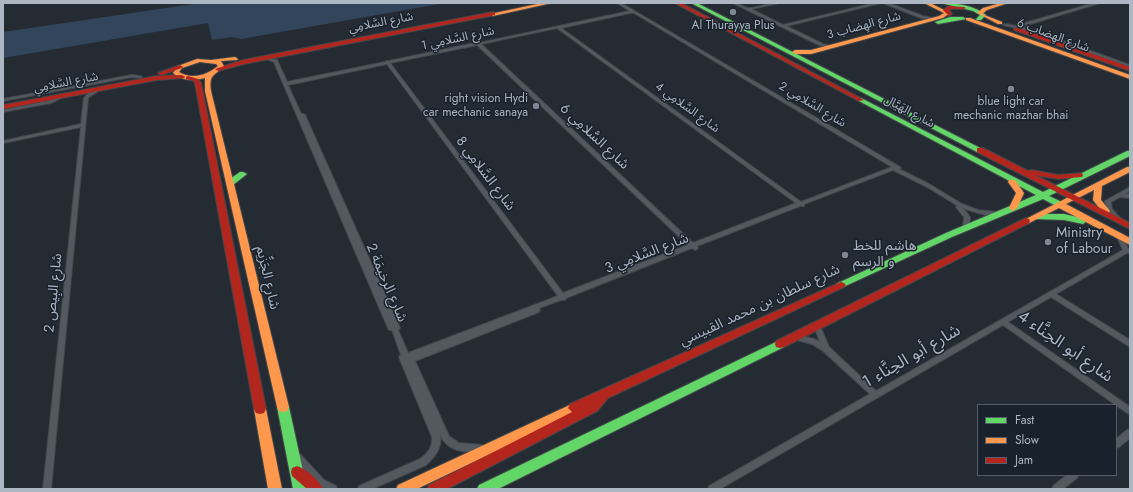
<!DOCTYPE html>
<html>
<head>
<meta charset="utf-8">
<style>
  body { margin:0 }
  #map { position:relative; width:1133px; height:492px; overflow:hidden; background:#252b32; font-family:Jost,sans-serif }
  canvas { display:block }
  .frame { position:absolute; inset:0; border:4px solid #adb7c4; pointer-events:none }
  .legend { position:absolute; left:977px; top:404px; width:140px; height:72px; box-sizing:border-box; background:#19222c; border:1px solid #545e69; margin:0; padding:5px 7px; list-style:none; font-size:12px; color:#adb7c4 }
  .legend li { display:flex; align-items:center; gap:8px; height:20px }
  .legend b { width:20px; border:1px solid #545e69 }
</style>
</head>
<body>
<div id="map">
<canvas width="1133" height="492"></canvas>
<div class="frame"></div>
<ul class="legend">
<li><b style="height:5px;background:#63d668"></b>Fast</li>
<li><b style="height:5px;background:#ff974d"></b>Slow</li>
<li><b style="height:5px;background:#b3261e"></b>Jam</li>
</ul>
</div>
<script>
const ctx = document.querySelector('canvas').getContext('2d');
ctx.lineJoin = 'round';
function paint(path, color) { ctx.fillStyle = color; ctx.fill(path, 'evenodd'); }
function trace(path, color, width, dash) { ctx.strokeStyle = color; ctx.lineWidth = width; ctx.lineCap = dash ? 'butt' : 'round'; ctx.setLineDash(dash || []); ctx.stroke(path); }
function label(font, color, halo, rows, align = 'center') {
  ctx.font = font + ' Jost,"Noto Sans Arabic",sans-serif'; ctx.lineWidth = 3; ctx.setLineDash([]); ctx.textBaseline = 'middle'; ctx.strokeStyle = halo; ctx.fillStyle = color; for (const [text, x, y, turn = 0] of rows) {
    ctx.save(); ctx.translate(x, y); ctx.rotate((+turn || 0) * Math.PI / 180); ctx.textAlign = isNaN(turn) ? turn : align; if (halo) ctx.strokeText(text, 0, 0); ctx.fillText(text, 0, 0); ctx.restore();
  }
}
const water = new Path2D(`
  M200,3H445L241,39L232,37L212,40L208,23L3,58V32Z`);
const street = new Path2D(`
  M617,3H621L900,167L901,168L899,169L929,184L962,204L978,210L998,212L1001,214C993,219 971,211 963,208L970,217L969,228L966,230L964,229L963,228L964,217L956,207L958,206L929,188L893,170L804,204V206H800L697,246L698,248L697,249L695,250L692,248L566,298L565,300H561L539,308L540,310L539,312L415,361L449,436L459,443L482,445L485,446L486,449L485,452L482,453C464,451 448,453 440,434C443,447 435,457 426,465L372,489H358L359,486L420,459C428,453 433,447 432,437L399,357L401,355L392,330H389L388,328L274,62L264,58L266,57L277,60L287,82L385,62L387,61H389L475,43L477,42L479,43L630,11ZM630,13H634L892,167L801,202L561,28ZM557,28L796,203L693,243L481,44ZM477,45L688,245L563,293L390,63ZM387,64L558,296L408,353L398,330L400,328L305,115L303,114H301L288,85Z
  M733,3C739,3 744,8 749,8C758,8 768,3 779,3L751,9L783,25L875,3H881L786,26L823,44L833,46L834,47L832,48L821,46Z
  M883,3H888L923,16L937,19L935,20L921,18Z
  M1094,3H1100L1020,27L1027,28L1130,65V67L1025,30L1003,25L1005,24L1017,26L1018,25Z
  M132,75L140,76L142,77L140,78L132,77L3,101V99Z
  M99,88L102,89L92,95L88,98L51,489H43L81,127L3,143V141L81,124L84,98L88,93Z
  M61,95L63,96V97L51,103L3,112V110L48,101Z
  M1130,187V191L1125,194H1130V198L1120,197L1111,202L1112,209L1122,220L1119,222L1117,221L1106,209L1105,201Z
  M1120,235L1123,237L1128,249H1130V253H1127L1056,294L1130,340V347L1051,297L1008,322L1130,407V414L1127,413L1003,325L720,489H708L709,486L870,394L823,351L812,344L793,339L791,337L793,335L795,334L814,339L820,342L814,326L815,324L817,323L819,324L829,347L876,391L1123,250L1117,237Z
  M1130,429V438L1119,447L1116,448V439L1127,430Z
  M296,452L299,453L324,480L336,486L337,489H324L318,486L293,459L292,456L293,453Z
  M1067,475H1078L1077,478L1063,489H1052L1053,486Z`);
const fast = new Path2D(`
  M691,3H697L984,150L983,152H977Z
  M941,3C955,3 974,5 986,15L981,20H977L976,19L980,15L973,11Z
  M950,17H963L966,19L938,24L935,22Z
  M861,98L1043,192L1127,151H1130V156L1049,196L1064,203L1065,205L1064,207H1058L1043,199L952,237L841,288L838,287L836,285L838,283L946,233L1036,195L859,101V99Z
  M240,172H243L247,174L233,185H227L226,183L227,181Z
  M1036,214H1064L1086,219L1087,221L1083,224L1064,220L1033,219L1032,217Z
  M780,340L784,341L785,344L784,347L498,489H477L479,485Z
  M283,402L287,403L289,407L307,489H293L277,407L279,403Z`);
const slow = new Path2D(`
  M542,3H552L493,16L490,14Z
  M924,3H930L950,13L943,18L811,54H795L792,52L795,50H811L939,16L944,13Z
  M1001,3H1008L987,10L982,14L1002,22V24H998L977,13L983,8Z
  M966,18H970L1130,75V79L966,20Z
  M235,57L238,59L237,60L221,61L224,66C214,77 209,73 211,91L289,407L287,411L283,412L279,411L277,407L205,91V78C194,81 182,81 173,73L178,66L197,59L211,60ZM200,62L216,64L218,66C207,75 192,80 179,72L182,68Z
  M1127,167H1130V172L1102,186L1101,200L1110,211L1109,213H1103L1093,200L1094,190L1066,204L1130,238V245L1059,208L1029,223L1026,224L1022,221Z
  M1009,180H1015L1024,193L1017,208L1013,211L1009,208L1016,193L1008,182Z
  M574,403L578,404L580,408L578,412L417,489H396L398,485Z
  M260,404L264,405L266,409L282,489H268L254,409L256,405Z`);
const jam = new Path2D(`
  M675,3H681L864,100L859,101Z
  M949,6L964,7L966,8C961,11 954,7 949,10L952,14L949,16L943,10Z
  M493,12L495,13V15L244,64L218,71L215,69L243,60Z
  M1014,28H1018L1130,67V71L1014,30Z
  M180,65L183,67L182,68L161,75L158,73Z
  M182,75L185,77L184,78L157,80L3,109V105L157,76Z
  M188,76L198,79L201,83L266,409L264,413L260,414L256,413L254,409L195,83L194,81L186,79V77Z
  M977,148H983L1028,171L1032,170L1058,175L1082,173L1083,175L1082,177L1058,179L1035,175L1130,223V229L977,152Z
  M1026,218L1029,219L1030,221L1029,223L784,347L780,348L776,347L775,344L776,341Z
  M841,282L844,283L846,285L844,287L608,398L597,411L447,489H427L429,485L572,412L568,408L570,404Z
  M297,466C306,469 319,480 323,489H307L292,476L291,472L292,468Z`);
const markers = [
  [733,12,4,"#7d8691"],
  [1011,89,4,"#7d8691"],
  [536,106,4,"#7d8691"],
  [1048,242,4,"#7d8691"],
  [845,255,4,"#7d8691"]
];
const farStreetnames = [
  ["شارع السَّلامِي",381,23,-11],
  ["شارع الهِضاب 3",864,26,-15],
  ["شارع الهِضاب 6",1053,36,20],
  ["شارع السَّلامِي 1",458,39,-12],
  ["شارع السَّلامِي",66,83,-11],
  ["شارع السَّلامِي 2",812,105,31],
  ["شارع السَّلامِي 4",687,108,36],
  ["شارع الهَيَّال",909,112,28]
];
const farPoinames = [
  ["Al Thurayya Plus",733,26],
  ["right vision Hydi",528,99,"right"],
  ["car mechanic sanaya",528,113,"right"],
  ["blue light car",1011,102],
  ["mechanic mazhar bhai",1011,116]
];
const streetNames = [
  ["شارع السَّلامِي 6",594,137,43],
  ["شارع السَّلامِي 8",485,174,53],
  ["شارع السَّلامِي 3",647,254,-21],
  ["شارع الجَزِّيم",267,278,77],
  ["شارع الرخيمَة 2",386,283,67],
  ["شارع البِيص 2",54,293,-84],
  ["شارع سلطان بن محمد القبيسي",760,306,-25]
];
const poiNames = [
  ["Ministry",1056,234],
  ["of Labour",1056,250],
  ["هاشم للخط",853,247],
  ["و الرسم",853,263]
];
const nearStreetnames = [
  ["شارع أبو الحِنَّاء 4",1065,347,35],
  ["شارع أبو الحِنَّاء 1",912,357,-30]
];
paint(water, '#32455b');
trace(street, '#42474c', 2);
trace(fast, '#42474c', 2);
trace(slow, '#42474c', 2);
trace(jam, '#42474c', 2);
paint(street, '#545960');
paint(fast, '#63d668');
paint(slow, '#ff974d');
paint(jam, '#b3261e');
for (const [x, y, r, color] of markers) { const dot = new Path2D(); dot.arc(x, y, r, 0, 2 * Math.PI); ctx.fillStyle = color; ctx.fill(dot); trace(dot, '#19222c', 1.5); }
label('12px', '#adb7c4', '#19222c', farStreetnames);
label('12px', '#adb7c4', '#19222c', farPoinames);
label('14px', '#adb7c4', '#19222c', streetNames);
label('14px', '#adb7c4', '#19222c', poiNames, 'left');
label('17px', '#adb7c4', '#19222c', nearStreetnames);
</script>
</body>
</html>
